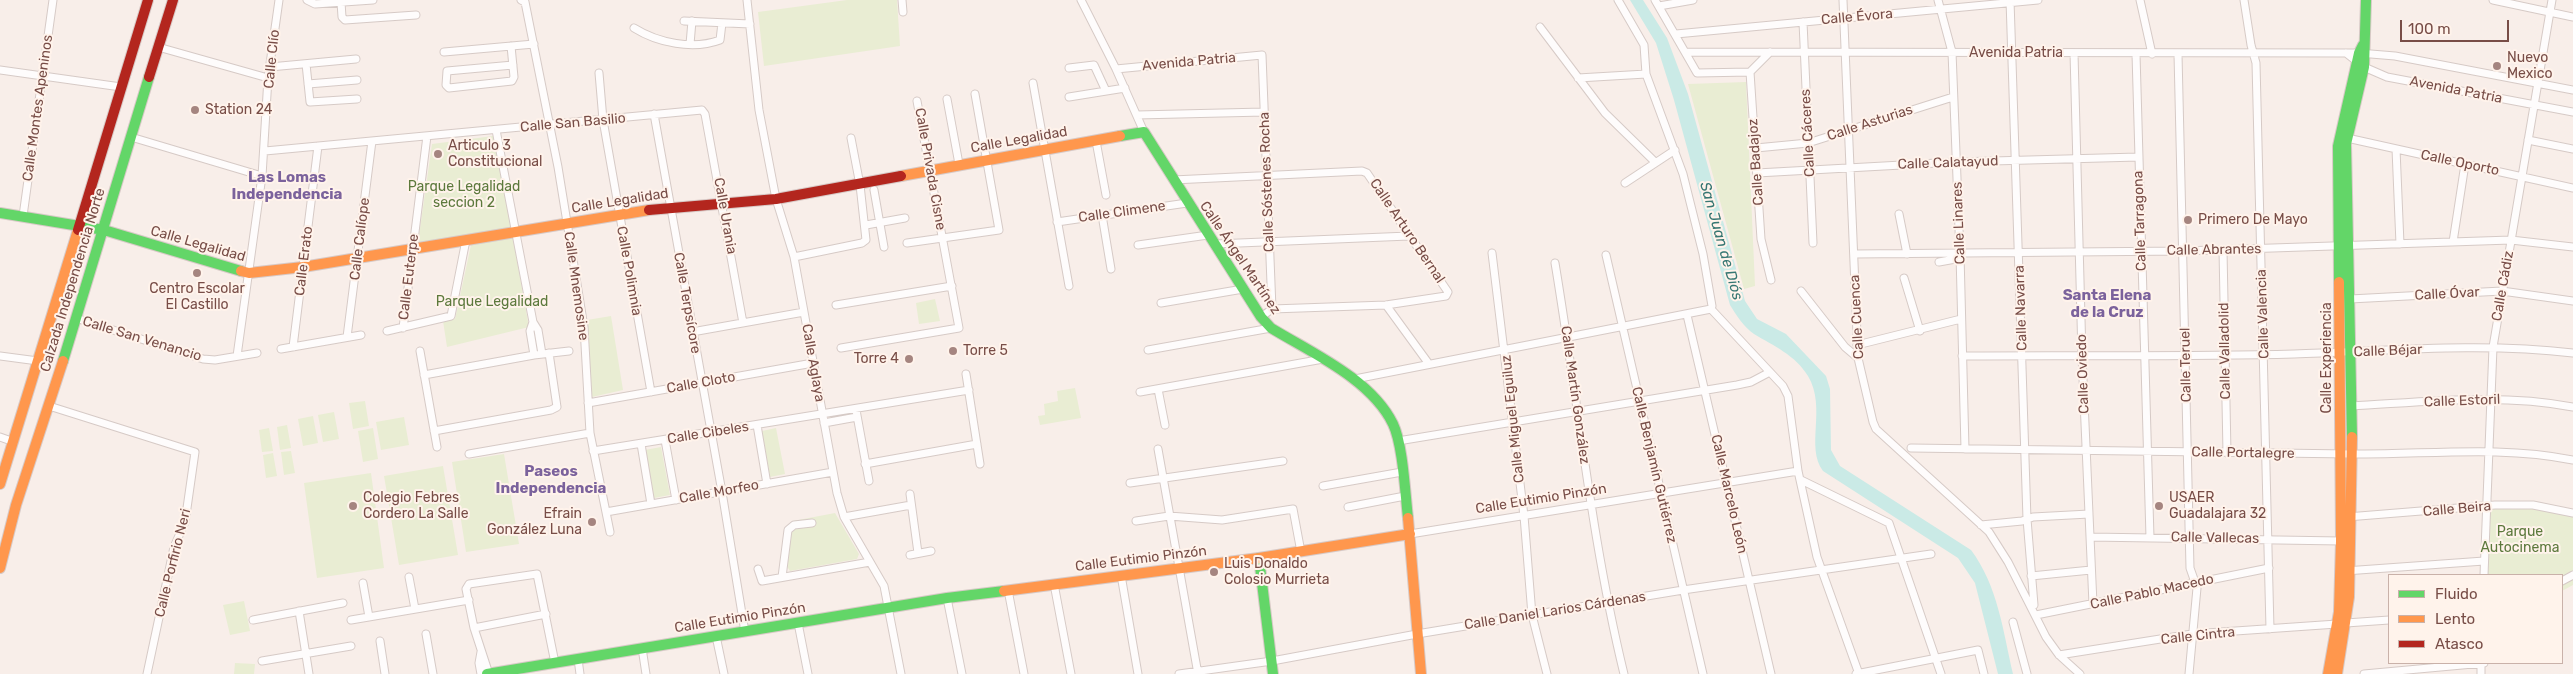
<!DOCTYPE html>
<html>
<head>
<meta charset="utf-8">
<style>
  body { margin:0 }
  #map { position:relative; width:2573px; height:674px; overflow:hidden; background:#f8eee9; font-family:Rubik,sans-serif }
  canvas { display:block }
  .legend { position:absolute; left:2388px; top:574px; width:175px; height:90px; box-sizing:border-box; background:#fff3eb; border:1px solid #c9b1a9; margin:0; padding:6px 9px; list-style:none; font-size:15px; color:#784d47 }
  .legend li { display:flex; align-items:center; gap:10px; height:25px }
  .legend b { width:25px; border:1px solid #c9b1a9 }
  .scale { position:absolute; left:2400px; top:20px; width:109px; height:22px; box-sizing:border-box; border:2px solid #784d47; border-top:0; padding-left:6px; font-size:15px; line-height:18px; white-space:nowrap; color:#784d47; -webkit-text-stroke:4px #fff3eb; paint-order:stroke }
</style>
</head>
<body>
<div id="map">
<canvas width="2573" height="674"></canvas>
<ul class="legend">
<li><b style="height:6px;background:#63d668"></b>Fluido</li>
<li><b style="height:6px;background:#ff974d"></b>Lento</li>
<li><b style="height:6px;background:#b3261e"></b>Atasco</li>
</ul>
<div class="scale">100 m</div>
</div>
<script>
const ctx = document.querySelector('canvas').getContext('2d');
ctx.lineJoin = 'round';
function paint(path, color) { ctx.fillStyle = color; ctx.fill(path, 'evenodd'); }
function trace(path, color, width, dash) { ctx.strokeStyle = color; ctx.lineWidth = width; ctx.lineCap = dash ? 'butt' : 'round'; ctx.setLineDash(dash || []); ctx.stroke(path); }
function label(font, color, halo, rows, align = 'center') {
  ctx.font = font + ' Rubik,sans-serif'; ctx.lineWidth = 4; ctx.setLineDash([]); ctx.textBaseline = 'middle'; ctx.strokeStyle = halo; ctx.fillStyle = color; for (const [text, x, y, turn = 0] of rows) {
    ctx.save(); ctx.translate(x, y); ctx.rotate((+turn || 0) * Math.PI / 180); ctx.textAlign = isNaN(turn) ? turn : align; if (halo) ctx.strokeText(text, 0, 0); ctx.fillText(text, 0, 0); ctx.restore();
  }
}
const green = new Path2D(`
  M847,0H897L900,46L764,66L758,12Z
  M1746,82L1755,286L1744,289L1688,84Z
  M493,136L512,230L418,242L432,144Z
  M513,238L529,327L447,347L443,321L455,319L471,245Z
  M935,299L940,321L919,324L916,303Z
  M611,316L623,390L592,397L587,320Z
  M1075,388L1081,418L1040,425L1038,416L1045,415L1044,404L1058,401L1057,391Z
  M365,401L369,426L353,429L349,403Z
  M334,412L339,439L323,442L318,415Z
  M313,416L318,443L303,446L298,419Z
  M404,417L409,445L381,450L376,422Z
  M287,425L291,448L280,450L277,427Z
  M269,428L273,451L262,452L259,430Z
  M373,428L378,459L363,462L358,431Z
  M776,428L785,474L770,477L762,431Z
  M661,447L670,495L654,498L645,450Z
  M291,451L295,473L284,475L281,452Z
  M273,453L277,476L266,478L263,455Z
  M504,454L519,544L466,552L452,462Z
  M443,466L458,555L399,565L384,476Z
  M371,473L384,568L317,578L304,483Z
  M2519,505L2573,513V585L2562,591V575H2484L2486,506Z
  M835,513L859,554L857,559L790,571L786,565L793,521Z
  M244,601L250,631L230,635L223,605Z
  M235,663L255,664L254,674H234Z`);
const water = new Path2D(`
  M1630,0H1643L1667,38L1688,94L1745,301L1757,319L1786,334L1826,376L1830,389L1831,450L1840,466L1971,550C1998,586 2003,631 2013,674H1998L1975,583L1958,558L1823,471C1805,447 1827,408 1808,376C1795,355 1774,346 1754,334C1744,327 1736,315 1730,305L1674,100L1656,43Z`);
const street = new Path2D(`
  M307,0L315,4L373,0
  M521,0L525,2L558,167L584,327L590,433L610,532
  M747,0L759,110L776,199L794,257L837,493L844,517L884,586L901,674
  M902,0L903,12
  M1081,0L1116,69L1144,132
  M1618,0L1644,45L1646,74L1683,174L1703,254L1712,306L1711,309
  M1655,0L1697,73L1750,72
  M1843,0L1858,358L1873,422L1876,429L1989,532L2008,562L2046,637L2059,655L2080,674
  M1938,0L1952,52L1960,254L1965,449
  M2010,0L2027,519L2034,605
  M2140,0L2152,54
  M2244,0L2251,45L2256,63L2270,629
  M2493,0L2573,17
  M341,2L342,17L345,20L416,15
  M1659,6L1693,0
  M684,21L750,24
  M1803,22L1813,243
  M1540,27L1605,113L1655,162
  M634,28C658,43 693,50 720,40L722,23
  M1676,34L2038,0
  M690,44L692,21
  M511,46L514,77L512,81L449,88L446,85L447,71L513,65
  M158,47L268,78
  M444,52L534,44
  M1686,52L2359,53L2395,56L2573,90
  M1770,52L1750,72L1761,239L1771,280
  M2074,53L2082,356L2093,604
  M2346,53L2364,67L2387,77L2573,112
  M2136,54L2150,537
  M2178,54L2190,568L2197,588L2189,674
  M306,64L310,102L357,99
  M270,67L356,59
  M1069,68L1094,65L1106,91
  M1116,69L1262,55L1272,309
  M0,70L121,87
  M599,73L603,120L651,392
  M1578,78L1646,74
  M1033,83L1069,286
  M308,84L357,80
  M1069,97L1125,88
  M947,99L959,164
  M654,114L722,492L745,632
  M1137,115L1264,112
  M496,130L533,322L538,330L542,354
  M131,137L262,176
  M2347,138L2573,188
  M2528,140L2573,149
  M1096,141L1106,195
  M1756,148L1808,143L1953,97
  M2396,149L2400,244
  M265,151L702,110L705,114L743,323
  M1757,173L1956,162L2138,157
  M1173,180L1362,171L1367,173L1448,292L1446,296L1386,305L1272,309L1261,317
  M1625,183L1675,150
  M874,190L884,247
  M1899,214L1907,254
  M1102,215L1111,269
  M23,216L53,0
  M1057,222L1187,203
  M866,225L905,218
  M2453,242L2465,164
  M907,243L999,230L975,94
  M1215,244L1409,236
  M1138,245L1208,235
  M2223,250L2227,453
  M1492,253L1524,516L1532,615L1547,674
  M1854,254L2183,251L2511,240L2573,247
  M1606,255L1703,674
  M794,257L862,243L866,240L860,185L851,138
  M1939,262L1961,258
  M1555,263C1578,400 1591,539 1624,674
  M1904,278L1920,331
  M1801,291L1845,347L1858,358
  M2350,299L2502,291L2573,301
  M1161,303L1243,289
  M836,305L952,286
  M1386,305L1429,364
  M1711,309L1783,386L1788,396L1798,471L1817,557L1859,674
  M1687,315L1771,674
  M76,318L203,359L215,360L257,353
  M533,322L530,331L534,355
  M403,328L427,136
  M387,331L451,316L466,240
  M692,332L804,312
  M347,337L372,141
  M1857,345L1961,319
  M293,347L318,146
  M841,348L959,328L917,101
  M281,349L361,335
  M1148,350L1271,328
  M420,351L437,447
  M0,356L38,361
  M237,356L262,176L268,78L279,0
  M1962,356C2072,355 2183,357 2294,354C2387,351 2481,342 2573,353
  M966,374L980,464
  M424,375L534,355L569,351
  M1355,379L1711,309
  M1158,389L1165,425
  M1140,392L1323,359
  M588,403L813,363
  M49,406L195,452L185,522L174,547L147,674
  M2351,406C2425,402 2500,393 2573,407
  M856,410L869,481
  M824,423L857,417
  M757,425L767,484
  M434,431L551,410L557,407L549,353
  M0,437L14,442
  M665,440L676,500
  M1398,441L1737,385L1751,382L1770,372
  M641,444L651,504
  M1911,448C2058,450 2204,452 2350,454C2425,455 2499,445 2573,460
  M1158,449L1198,674
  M593,451L969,390
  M469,454L590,433
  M865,464L977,444
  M1801,480L1889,523L1941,674
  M1130,483L1283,461
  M1323,486L1402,472
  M910,494L918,553
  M1348,507L1405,496
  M606,512L833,472
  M844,517L911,505
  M2347,517L2495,505H2533L2573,513
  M1136,521L1169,516L1222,520L1293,509L1301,552
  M1981,525L2022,521L2033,517L2089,514
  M1410,534L1798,471
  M2090,537L2341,541
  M910,555L931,551
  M758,569L762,581L870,562
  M2345,571L2484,561
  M1121,575L1138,674
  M2484,575L2493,347L2552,0
  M2031,576L2091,570
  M409,577L415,609
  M782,577L788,530L794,525L812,523
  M2562,581L2573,575
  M363,583L369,617
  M1054,584L1071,674
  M1008,590L1024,674
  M947,598L962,674
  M299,611L309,674
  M2036,615L2269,568
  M253,620L343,603
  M351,620L469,600
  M2013,622L2027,674
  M798,623L808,674
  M2346,623L2389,620
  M474,628L546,614
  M426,634L433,674
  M716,636L724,674
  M380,641L385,674
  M642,648L646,674
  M481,652L479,663L481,674
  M2059,655L2192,634L2337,624
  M578,659L580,674
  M262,661L351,646
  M489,674L474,628L466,589L469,584L537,574L555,663
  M1179,674L1272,661L1417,634L1683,590L1931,554
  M1856,674L1978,650L1984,674
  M2364,674L2484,663
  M2481,674V663`);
const fast = new Path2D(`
  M1120,136L1144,132L1261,317L1271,328C1312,353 1371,379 1393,424C1403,445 1405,492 1408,518
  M0,213L104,230L241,271
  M2339,282L2338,146L2359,53L2363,45
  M63,361L149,77
  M2352,437L2346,144L2364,67L2366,0
  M1259,558L1273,674
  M487,674L947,598L1004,591`);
const slow = new Path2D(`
  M901,176L1120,136
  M241,271L249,273L303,267L649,210
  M0,484L78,230
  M1408,518L1421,674
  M0,568L16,505L63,361
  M1004,591L1259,558L1410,534
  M2328,674L2339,612L2341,541L2339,282
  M2337,674L2349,597L2352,437`);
const jam = new Path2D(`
  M149,77L173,0
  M649,210L776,199L901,176
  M78,230L148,0`);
const markers = [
  [2497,66,5,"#a58580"],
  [195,110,5,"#a58580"],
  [438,154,5,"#a58580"],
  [2188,220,5,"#a58580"],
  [197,273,5,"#a58580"],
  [953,351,5,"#a58580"],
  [909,359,5,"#a58580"],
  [353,506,5,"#a58580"],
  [2159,506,5,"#a58580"],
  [592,522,5,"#a58580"],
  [1214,572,5,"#a58580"]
];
const streetNames = [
  ["Calle Évora",1857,17,-5],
  ["Avenida Patria",2016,53],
  ["Calle Clío",272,59,-84],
  ["Avenida Patria",1189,62,-5],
  ["Avenida Patria",2456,90,11],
  ["Calle Montes Apeninos",38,108,-82],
  ["Calle San Basilio",573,123,-5],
  ["Calle Asturias",1870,123,-18],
  ["Calle Cáceres",1808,133,-93],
  ["Calle Legalidad",1019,140,-10],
  ["Calle Badajoz",1756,162,-94],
  ["Calle Calatayud",1948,163,-2],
  ["Calle Oporto",2460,163,12],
  ["Calle Privada Cisne",930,169,80],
  ["Calle Sóstenes Rocha",1267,182,-92],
  ["Calle Legalidad",620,201,-9],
  ["Calle Climene",1122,212,-8],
  ["Calle Urania",725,216,80],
  ["Calle Tarragona",2140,221,-92],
  ["Calle Linares",1959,223,-92],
  ["Calle Arturo Bernal",1407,231,56],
  ["Calle Calíope",360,239,-83],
  ["Calle Legalidad",198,244,16],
  ["Calle Abrantes",2214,250,-1],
  ["Calle Ángel Martínez",1240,258,56],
  ["Calle Erato",304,261,-83],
  ["Calle Polimnia",629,271,80],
  ["Calle Euterpe",409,277,-83],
  ["Calzada Independencia Norte",73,280,-73],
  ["Calle Mnemosine",576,286,82],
  ["Calle Cádiz",2503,286,-80],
  ["Calle Óvar",2447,294,-3],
  ["Calle Terpsícore",687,303,80],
  ["Calle Navarra",2021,308,-92],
  ["Calle Valencia",2263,314,-92],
  ["Calle Cuenca",1857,317,-93],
  ["Calle San Venancio",142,339,17],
  ["Calle Valladolid",2225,351,-91],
  ["Calle Béjar",2388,351,-2],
  ["Calle Experiencia",2327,358,-90],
  ["Calle Aglaya",813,363,80],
  ["Calle Teruel",2186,365,-91],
  ["Calle Oviedo",2083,374,-92],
  ["Calle Cloto",701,383,-10],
  ["Calle Martín González",1575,395,82],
  ["Calle Estoril",2462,401,-2],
  ["Calle Miguel Eguiluz",1513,419,-96],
  ["Calle Cibeles",708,433,-9],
  ["Calle Portalegre",2243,453,1],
  ["Calle Benjamín Gutiérrez",1654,465,77],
  ["Calle Morfeo",719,492,-10],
  ["Calle Marcelo León",1729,494,77],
  ["Calle Eutimio Pinzón",1541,499,-9],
  ["Calle Beira",2457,509,-5],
  ["Calle Vallecas",2215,538,1],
  ["Calle Eutimio Pinzón",1141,559,-7],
  ["Calle Porfirio Neri",173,563,-76],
  ["Calle Pablo Macedo",2152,592,-12],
  ["Calle Daniel Larios Cárdenas",1555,611,-9],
  ["Calle Eutimio Pinzón",740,618,-9],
  ["Calle Cintra",2198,636,-6]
];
const poiNames = [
  ["Nuevo",2507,58],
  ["Mexico",2507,74],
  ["Station 24",205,110],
  ["Articulo 3",448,146],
  ["Constitucional",448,162],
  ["Primero De Mayo",2198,220],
  ["Centro Escolar",197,289,"center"],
  ["El Castillo",197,305,"center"],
  ["Torre 5",963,351],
  ["Torre 4",899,359,"right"],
  ["Colegio Febres",363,498],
  ["Cordero La Salle",363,514],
  ["USAER",2169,498],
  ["Guadalajara 32",2169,514],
  ["Efrain",582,514,"right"],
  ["González Luna",582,530,"right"],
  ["Luis Donaldo",1224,564],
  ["Colosio Murrieta",1224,580]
];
const parkNames = [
  ["Parque Legalidad",464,187],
  ["seccion 2",464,203],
  ["Parque Legalidad",492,302],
  ["Parque",2520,532],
  ["Autocinema",2520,548]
];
const neighbourhoodNames = [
  ["Las Lomas",287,178],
  ["Independencia",287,195],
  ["Santa Elena",2107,296],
  ["de la Cruz",2107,313],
  ["Paseos",551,472],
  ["Independencia",551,489]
];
const waterNames = [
  ["San Juan de Diós",1721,241,74]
];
paint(green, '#e9edd3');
paint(water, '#caeae6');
trace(street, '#d6cac6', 9);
trace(fast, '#d7c9c6', 12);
trace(slow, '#d7c9c6', 12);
trace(jam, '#d7c9c6', 12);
trace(street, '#fefcfc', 7);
trace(fast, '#63d668', 10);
trace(slow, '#ff974d', 10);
trace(jam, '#b3261e', 10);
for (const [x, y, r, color] of markers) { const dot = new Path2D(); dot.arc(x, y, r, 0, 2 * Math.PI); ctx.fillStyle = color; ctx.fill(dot); trace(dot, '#fff3eb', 2); }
label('14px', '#784d47', '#fff3eb', streetNames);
label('14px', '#784d47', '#fff3eb', poiNames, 'left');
label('14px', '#5c793c', '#fff3eb', parkNames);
label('bold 15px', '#7b629c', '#fff3eb', neighbourhoodNames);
label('italic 15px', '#377773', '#fff3eb', waterNames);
</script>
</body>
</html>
